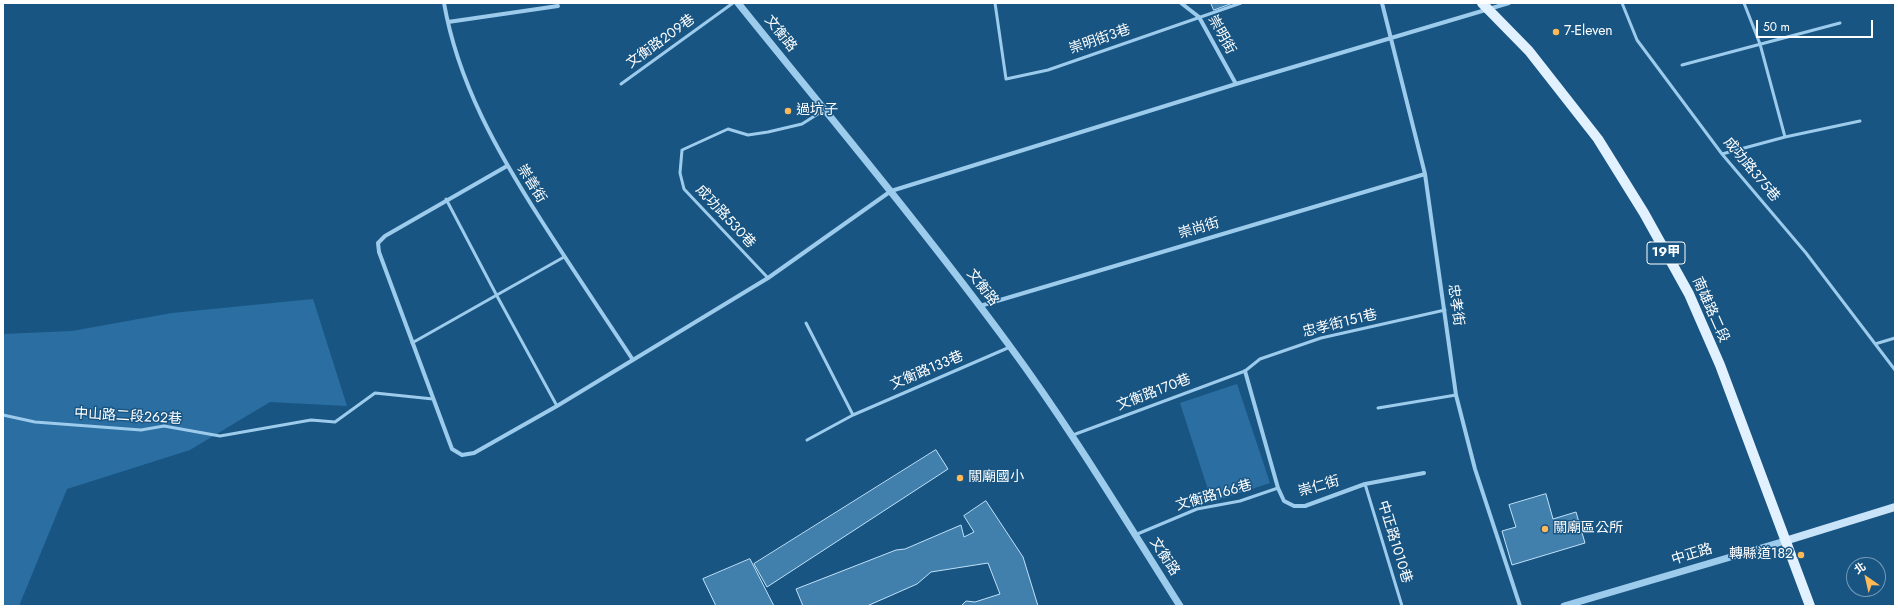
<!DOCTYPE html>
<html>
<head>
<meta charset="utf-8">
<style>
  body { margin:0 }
  #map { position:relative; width:1898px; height:609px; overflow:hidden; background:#185583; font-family:Jost,"Noto Sans TC",sans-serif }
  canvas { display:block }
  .frame { position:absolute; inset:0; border:4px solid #fff; pointer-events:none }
  .north { position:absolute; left:1846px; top:557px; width:40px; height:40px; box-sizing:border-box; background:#185583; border:1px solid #7499b5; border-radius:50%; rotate:326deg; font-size:11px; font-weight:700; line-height:16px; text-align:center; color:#fff }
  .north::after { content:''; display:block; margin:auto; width:14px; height:18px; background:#ffb957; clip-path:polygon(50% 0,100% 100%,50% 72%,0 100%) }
  .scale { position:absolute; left:1756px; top:20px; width:117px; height:18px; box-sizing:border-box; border:2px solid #fff; border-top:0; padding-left:5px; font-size:12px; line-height:14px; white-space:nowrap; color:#fff; -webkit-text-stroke:3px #185583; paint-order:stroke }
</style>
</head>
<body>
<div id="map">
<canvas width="1898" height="609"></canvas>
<div class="frame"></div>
<div class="north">北</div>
<div class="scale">50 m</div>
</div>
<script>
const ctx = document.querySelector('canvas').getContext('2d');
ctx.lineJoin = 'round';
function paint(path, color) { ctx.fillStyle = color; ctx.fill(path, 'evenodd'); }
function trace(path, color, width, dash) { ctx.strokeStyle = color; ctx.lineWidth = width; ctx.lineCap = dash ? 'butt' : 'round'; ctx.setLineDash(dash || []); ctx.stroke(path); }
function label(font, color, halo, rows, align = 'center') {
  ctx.font = font + ' Jost,"Noto Sans TC",sans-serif'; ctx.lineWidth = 3; ctx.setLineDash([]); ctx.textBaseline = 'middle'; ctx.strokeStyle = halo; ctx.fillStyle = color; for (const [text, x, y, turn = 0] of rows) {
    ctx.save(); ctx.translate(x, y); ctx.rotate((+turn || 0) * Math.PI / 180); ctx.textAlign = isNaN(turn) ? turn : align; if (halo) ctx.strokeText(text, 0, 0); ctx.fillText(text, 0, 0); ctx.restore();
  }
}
const green = new Path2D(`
  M313,299L347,406L270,402L190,450L67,489L19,606H3V334L72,331L172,313Z
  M1237,384L1270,483L1212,502L1180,403Z`);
const building = new Path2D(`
  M1211,3H1233L1214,10Z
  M936,450L948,469L767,587L754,564Z
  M1546,494L1553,519L1576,512L1585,543L1512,565L1502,531L1516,527L1509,505Z
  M986,501L1023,557L1038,606H961L966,601L975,602L1000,594L988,563L931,572L917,584L867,606H803L796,589L896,550L905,549L961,525L964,537L974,532L964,516Z
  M750,559L774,606H716L703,579Z`);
const service = new Path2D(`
  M995,3L1006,79L1048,70L1241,3
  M1622,3L1637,40L1722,154L1806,253L1895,370
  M1744,3L1760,44L1785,137
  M1682,65L1840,23
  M621,84L733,3
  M1722,154L1785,137L1860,121
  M446,199L497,296L557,406
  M768,278L684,189L680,173L682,150L728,129L748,135L768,132L802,124L824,110
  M806,323L853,415
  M412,343L564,257
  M1875,344L1895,338
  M1378,408L1456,395
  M3,415L35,422L141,430L164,426L220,436L311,420L335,422L375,393L433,399
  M1073,435L1245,371L1260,359L1321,338L1445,310
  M807,440L853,415L1010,347
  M1365,484L1402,606
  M1135,535L1197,509L1240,501L1278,488`);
const minor = new Path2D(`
  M444,3C458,83 498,153 541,220C571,267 602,313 633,360
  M1181,3L1199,17L1236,84
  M1382,3L1425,174L1456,395L1475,469L1520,606
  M448,22L558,6
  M507,166L385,236L378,243L379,252L452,449L462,455L474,453L557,406L768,278L891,191L1236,84L1509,3
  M980,306L1425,174
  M1245,371L1278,488L1284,501L1294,506H1305L1365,484L1424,473`);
const tertiary = new Path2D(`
  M738,3C829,116 923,228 1009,345C1071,429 1124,518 1180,606
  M1564,606L1785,541`);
const secondary = new Path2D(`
  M1785,541L1895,507`);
const primary = new Path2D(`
  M1482,3L1529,51L1598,139L1644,213L1689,294L1720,365L1810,606`);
const markers = [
  [1556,32,4,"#ffb957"],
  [788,111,4,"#ffb957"],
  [960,478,4,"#ffb957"],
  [1545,529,4,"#ffb957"],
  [1801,555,4,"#ffb957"]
];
const shields = [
  [1666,253,38]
];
const shieldNames = [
  ["19甲",1666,253]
];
const poiNames = [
  ["7-Eleven",1564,32],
  ["過坑子",796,111],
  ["關廟國小",968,478],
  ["關廟區公所",1553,529],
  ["轉縣道182",1793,555,"right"]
];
const streetNames = [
  ["文衡路",780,34,51],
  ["崇明街",1221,35,61],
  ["崇明街3巷",1100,40,-19],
  ["文衡路209巷",661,42,-36],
  ["成功路375巷",1751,170,50],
  ["崇善街",531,184,58],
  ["成功路530巷",725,217,47],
  ["崇尚街",1199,229,-17],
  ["文衡路",982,288,52],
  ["忠孝街",1455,305,82],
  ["南雄路二段",1710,310,66],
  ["忠孝街151巷",1340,324,-14],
  ["文衡路133巷",927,371,-23],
  ["文衡路170巷",1154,393,-21],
  ["中山路二段262巷",128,417,3],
  ["崇仁街",1319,487,-16],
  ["文衡路166巷",1214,496,-16],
  ["中正路1010巷",1394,542,73],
  ["中正路",1692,555,-17],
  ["文衡路",1164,557,57]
];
paint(green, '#2b6fa2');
paint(building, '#417fad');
trace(building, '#c1e2f9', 1);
trace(service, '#9ccbec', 3);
trace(minor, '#9ccbec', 4);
trace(tertiary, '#9ccbec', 7);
trace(secondary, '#c9e4f9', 8);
trace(primary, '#e1f1ff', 10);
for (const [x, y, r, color] of markers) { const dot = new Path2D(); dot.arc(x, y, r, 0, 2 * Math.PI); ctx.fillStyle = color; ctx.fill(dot); trace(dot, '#185583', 1.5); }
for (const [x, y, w] of shields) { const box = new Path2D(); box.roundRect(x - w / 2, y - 11, w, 22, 3); ctx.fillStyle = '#185583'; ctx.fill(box); trace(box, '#fff', 1); }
label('bold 13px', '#fff', null, shieldNames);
label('14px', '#fff', '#185583', poiNames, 'left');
label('14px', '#fff', '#185583', streetNames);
</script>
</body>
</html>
